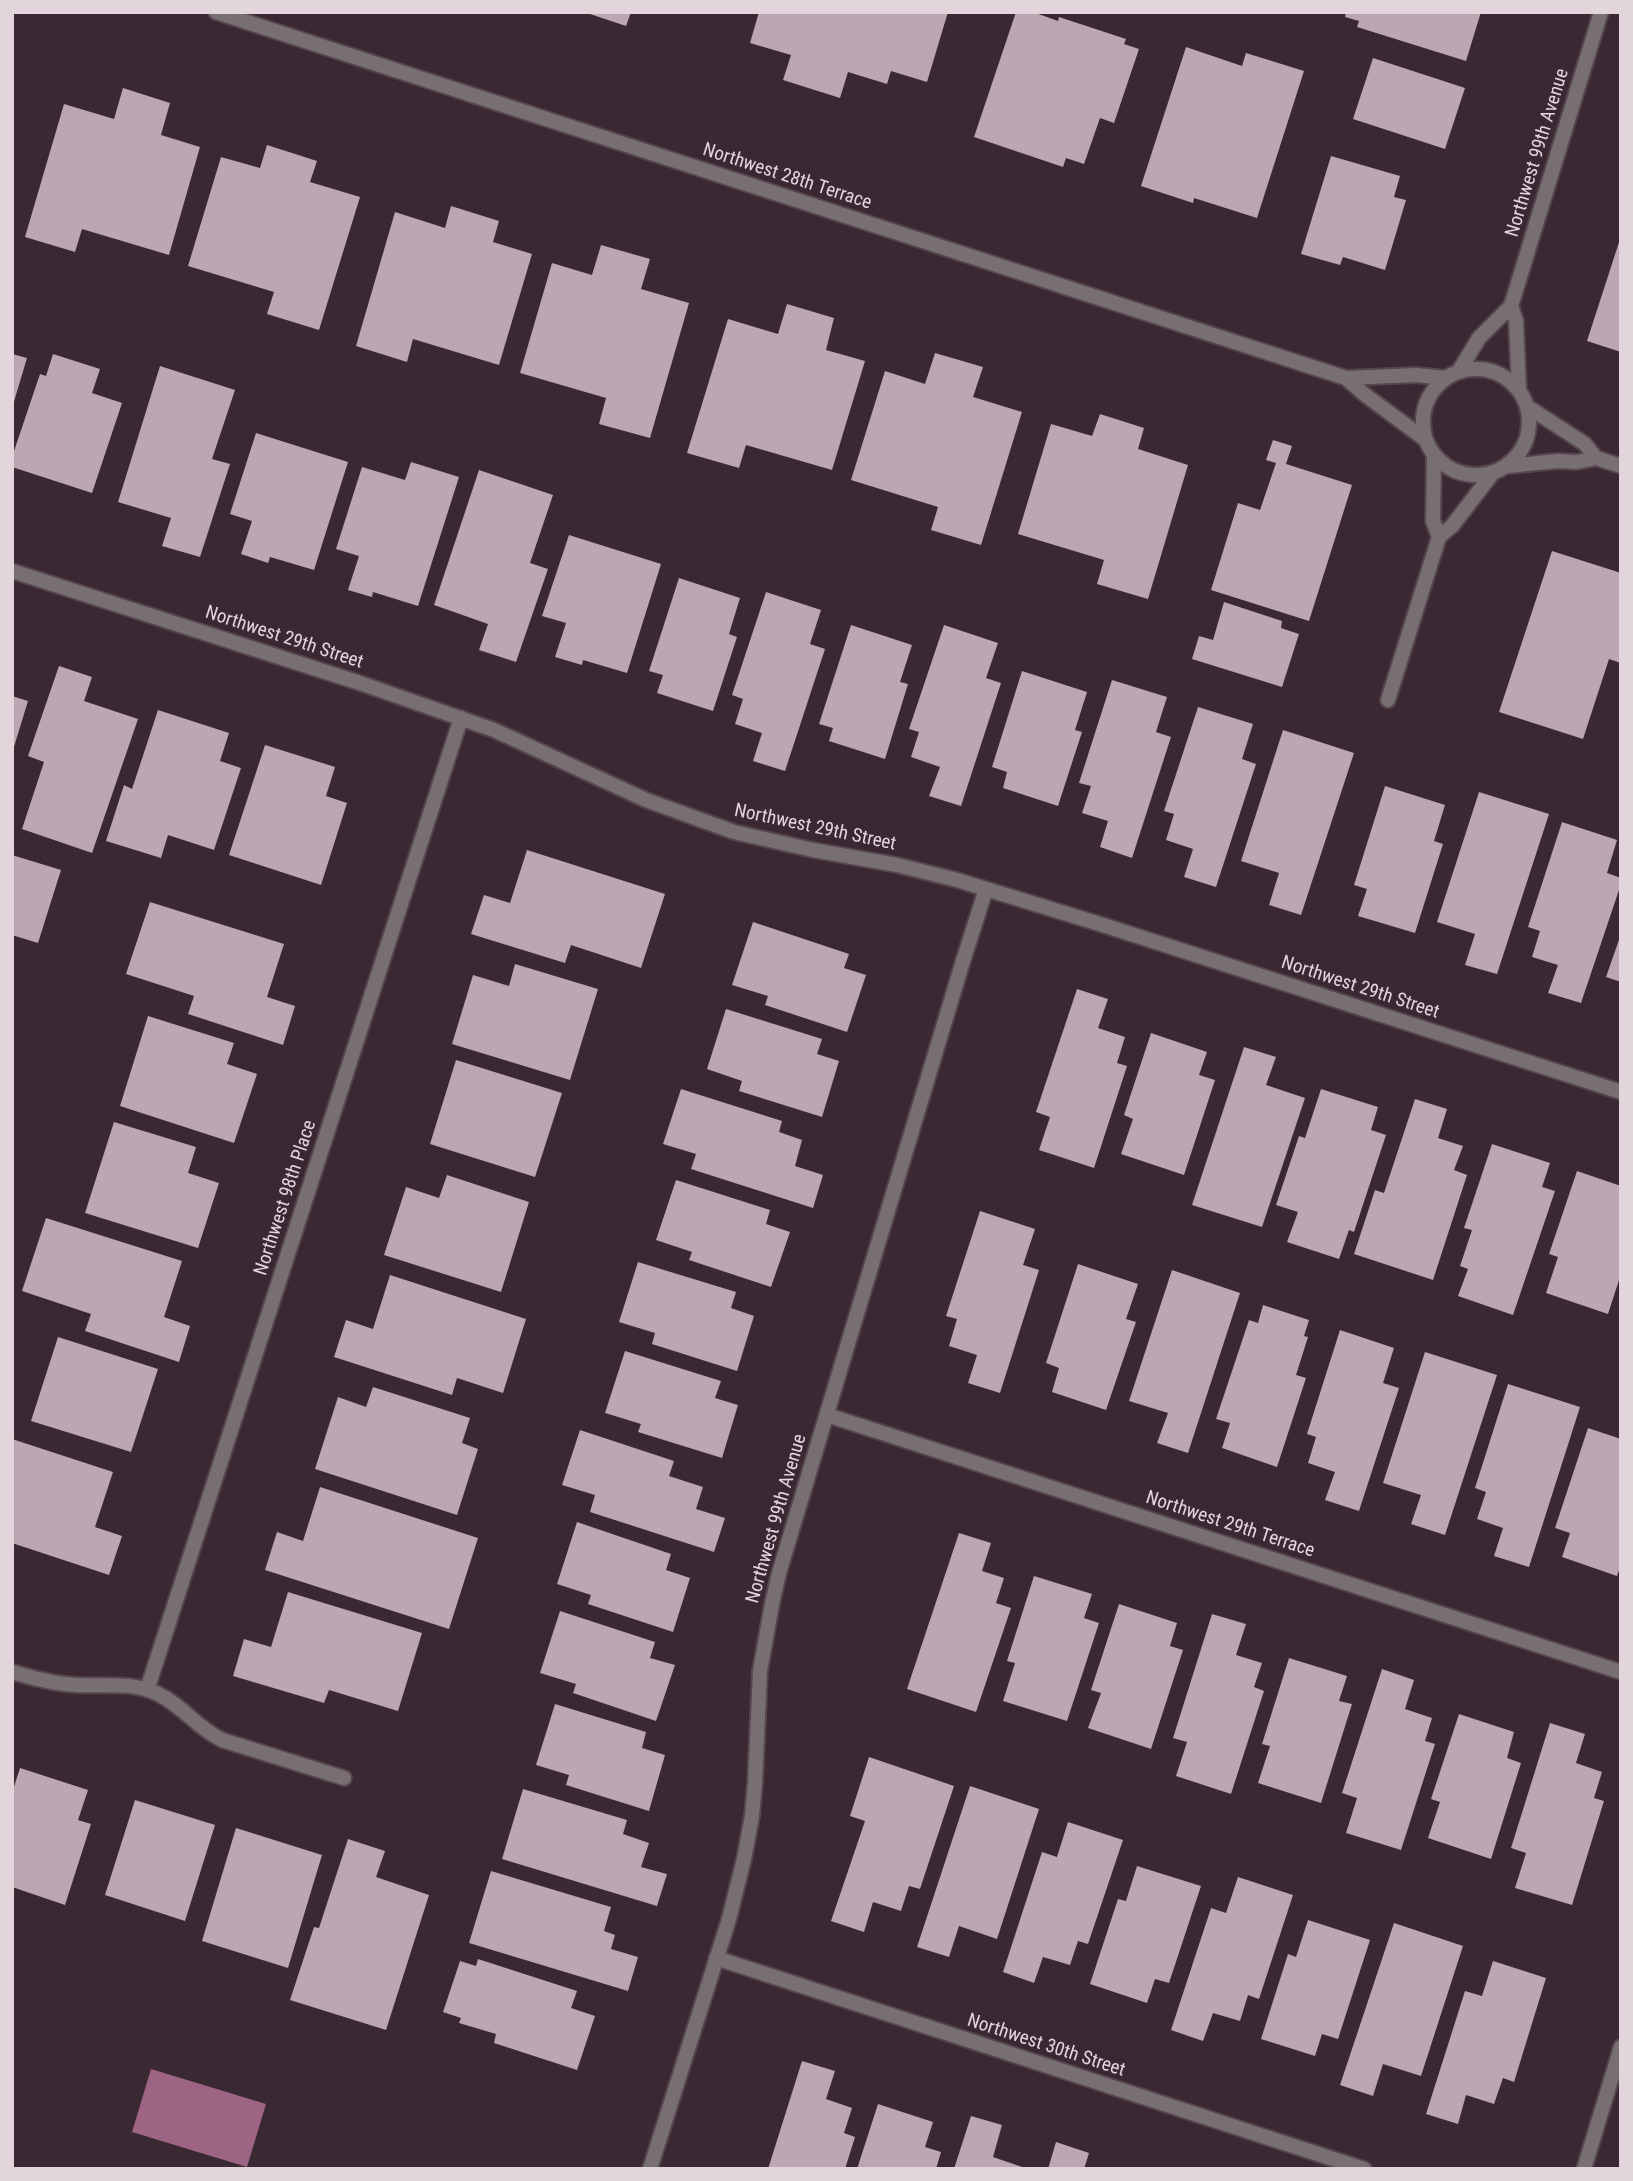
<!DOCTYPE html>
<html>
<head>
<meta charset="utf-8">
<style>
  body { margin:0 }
  #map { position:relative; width:1633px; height:2181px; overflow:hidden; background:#3a2932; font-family:"Roboto Condensed",sans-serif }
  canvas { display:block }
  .frame { position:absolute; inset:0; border:14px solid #e2d6dc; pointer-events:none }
</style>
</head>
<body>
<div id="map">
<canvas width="1633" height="2181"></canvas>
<div class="frame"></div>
</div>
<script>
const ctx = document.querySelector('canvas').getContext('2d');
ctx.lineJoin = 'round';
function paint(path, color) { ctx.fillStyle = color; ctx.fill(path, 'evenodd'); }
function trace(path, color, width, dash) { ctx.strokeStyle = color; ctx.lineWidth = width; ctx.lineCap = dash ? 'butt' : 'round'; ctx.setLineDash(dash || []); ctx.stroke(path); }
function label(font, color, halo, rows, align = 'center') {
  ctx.font = font + ' "Roboto Condensed",sans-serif'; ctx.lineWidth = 7; ctx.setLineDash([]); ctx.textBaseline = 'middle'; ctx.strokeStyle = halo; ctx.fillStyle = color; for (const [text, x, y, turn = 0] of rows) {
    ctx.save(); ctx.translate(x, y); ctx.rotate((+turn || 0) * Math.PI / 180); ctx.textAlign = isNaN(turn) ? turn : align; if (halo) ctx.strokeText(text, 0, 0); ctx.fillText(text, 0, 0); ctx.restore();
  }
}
const water = new Path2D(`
  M151,2069L266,2104L247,2167L132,2132Z`);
const building = new Path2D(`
  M584,12H631L626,26Z
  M759,12H948L927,82L891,71L887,84L848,72L840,98L783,80L791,55L750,43Z
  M1016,12H1033L1058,21L1059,17L1126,39L1124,44L1139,49L1114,123L1100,118L1084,164L1066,158L1063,167L974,137Z
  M1346,12H1481L1466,61L1357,27L1359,21L1345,17Z
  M1186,47L1242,66L1246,53L1304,71L1257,218L1194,198L1193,203L1141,186Z
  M1373,58L1465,88L1445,149L1353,119Z
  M123,88L170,103L161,135L200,147L169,255L82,229L75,252L25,237L64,104L114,119Z
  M267,145L317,161L310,182L360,197L319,330L267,314L274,292L188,266L221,157L260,168Z
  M1331,156L1400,176L1394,197L1406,200L1385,270L1343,257L1340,265L1301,254Z
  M451,206L499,221L493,242L532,254L499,365L413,339L407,362L356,346L395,212L445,228Z
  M1621,236V352L1587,341Z
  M601,245L650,259L641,289L689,303L650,438L599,424L606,398L520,373L552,263L592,275Z
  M787,304L834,318L826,350L865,361L832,470L746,445L739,468L687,453L728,319L778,334Z
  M935,353L983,367L973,397L1022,412L981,545L931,530L938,507L851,480L885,371L925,384Z
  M12,354L27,358L13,405H12Z
  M53,354L100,369L92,393L122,403L92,493L12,467V457L40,374L46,376Z
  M160,366L235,390L212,459L230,464L200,557L162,546L171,518L118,502Z
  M1100,414L1144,428L1138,449L1188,465L1148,599L1097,584L1104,560L1018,534L1051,424L1092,436Z
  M256,433L348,462L314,570L270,557L268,563L241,554L252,521L230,514Z
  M1273,440L1292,446L1286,464L1352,485L1309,621L1211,590L1238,503L1260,510L1276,463L1266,460Z
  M411,462L459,477L418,606L373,592L372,597L348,590L359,556L336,549L362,467L405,480Z
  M479,470L553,495L530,563L548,569L516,662L479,650L488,624L434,605Z
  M569,535L661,564L627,673L583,660L582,665L555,657L566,623L542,616Z
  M1552,551L1621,573V663L1609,659L1583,739L1499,712Z
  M679,578L740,598L729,634L737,637L713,711L657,693L663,675L649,671Z
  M766,592L821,610L810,644L825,649L785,771L753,761L762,733L735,724L743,699L732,695Z
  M1224,602L1282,621L1281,628L1299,634L1282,687L1192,659L1199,636L1213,640Z
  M851,625L912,645L900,682L908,684L885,759L829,741L833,728L819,724Z
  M944,625L998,643L986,678L1001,683L961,806L929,796L940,767L911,757L919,732L909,729Z
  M59,666L92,677L84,701L138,719L92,853L22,829L44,762L28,756Z
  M1022,671L1087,692L1075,730L1082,732L1058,806L1003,788L1007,772L992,767Z
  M1112,680L1167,697L1156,732L1171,737L1132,858L1100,847L1108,821L1082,813L1091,786L1079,783Z
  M12,696L28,701L13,750H12Z
  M1198,707L1253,724L1242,759L1256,764L1216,887L1184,877L1193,849L1166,840L1174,814L1164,811Z
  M158,710L229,733L220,761L241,768L214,850L168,835L161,858L106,841L124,785L132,789Z
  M1283,730L1354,753L1301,915L1269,905L1279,873L1241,861Z
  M265,745L335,767L326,796L347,803L321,885L229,855Z
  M1385,786L1445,805L1434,841L1443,844L1415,933L1358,916L1367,889L1354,885Z
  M1479,792L1549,814L1497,974L1465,965L1475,934L1437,922Z
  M1562,822L1617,840L1607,873L1621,878V884L1581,1003L1548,993L1558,965L1532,957L1540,931L1528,927Z
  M527,850L665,894L641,968L571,945L565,963L471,934L484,895L510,903Z
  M12,855L61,870L38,943L12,935Z
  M150,902L284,944L267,997L295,1006L283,1045L188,1014L194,996L126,974Z
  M753,922L849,954L844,968L866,975L847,1032L765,1005L768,996L732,985Z
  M1621,934V982L1606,977Z
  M515,964L598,989L570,1080L452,1044L473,975L509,986Z
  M1077,989L1108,999L1098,1028L1125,1037L1117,1063L1127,1066L1094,1168L1039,1150L1050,1117L1036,1112Z
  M726,1009L822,1039L817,1054L839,1061L822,1117L739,1091L742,1081L707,1069Z
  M148,1016L234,1043L227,1064L257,1074L234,1143L120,1106Z
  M1151,1033L1207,1052L1199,1075L1215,1080L1184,1175L1121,1154L1133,1119L1124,1115Z
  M1244,1047L1276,1057L1266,1085L1305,1098L1262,1227L1192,1205Z
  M456,1060L562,1093L535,1177L430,1144Z
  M681,1089L782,1121L779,1132L802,1140L795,1166L823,1175L813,1208L691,1169L696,1154L663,1144Z
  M1321,1089L1378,1107L1371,1130L1386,1135L1354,1232L1349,1230L1339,1259L1287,1242L1298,1212L1276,1205L1299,1136L1305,1138Z
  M1415,1099L1447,1109L1438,1138L1463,1146L1454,1170L1467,1175L1433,1280L1354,1254L1375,1190L1384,1193Z
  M114,1122L196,1147L188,1173L219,1183L198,1248L85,1213Z
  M1492,1144L1550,1163L1542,1187L1555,1191L1513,1315L1458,1296L1468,1269L1460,1266L1472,1230L1464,1228Z
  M1577,1171L1621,1186V1274L1608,1314L1546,1293L1558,1257L1549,1254Z
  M447,1175L529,1202L501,1292L384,1255L406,1187L439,1198Z
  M676,1180L770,1210L766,1224L790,1232L771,1287L689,1260L692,1252L656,1240Z
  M980,1211L1035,1229L1023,1265L1039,1270L1000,1393L968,1383L977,1355L949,1346L957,1319L946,1316Z
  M46,1218L182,1261L164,1317L190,1326L179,1362L85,1331L91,1314L22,1291Z
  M638,1262L736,1292L731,1308L754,1316L737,1371L652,1344L655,1333L619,1322Z
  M1078,1264L1138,1284L1126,1319L1136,1322L1106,1410L1052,1392L1059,1368L1046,1363Z
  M1172,1270L1240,1293L1188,1453L1157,1443L1168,1413L1129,1401Z
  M390,1275L526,1319L503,1393L457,1378L452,1395L334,1357L346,1320L373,1329Z
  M1263,1305L1309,1320L1304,1336L1308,1337L1296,1375L1306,1378L1277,1467L1222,1448L1230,1423L1216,1419L1249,1320L1258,1323Z
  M1340,1330L1394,1348L1383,1383L1399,1388L1359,1511L1325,1500L1335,1472L1308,1463L1316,1437L1307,1434Z
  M58,1337L158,1369L131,1452L31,1421Z
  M625,1351L721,1381L715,1398L738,1405L722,1458L638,1432L641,1424L605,1413Z
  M1425,1352L1497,1375L1445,1535L1411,1524L1421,1495L1383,1483Z
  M1508,1384L1580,1407L1529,1567L1494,1556L1503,1528L1477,1519L1486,1492L1475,1488Z
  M373,1387L470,1418L462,1443L478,1449L457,1515L315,1469L338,1397L366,1407Z
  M1588,1428L1621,1439V1565L1617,1576L1562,1557L1570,1533L1555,1528Z
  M580,1430L674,1461L669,1476L703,1487L696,1509L725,1518L714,1552L590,1512L595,1495L562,1485Z
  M12,1439L113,1472L95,1527L122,1536L109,1575L12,1543Z
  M320,1487L478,1538L449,1629L265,1570L277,1532L303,1541Z
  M577,1522L671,1554L666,1570L690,1578L673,1632L588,1604L591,1595L557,1584Z
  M959,1533L991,1543L982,1571L1004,1578L996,1603L1011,1608L976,1712L907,1689Z
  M1034,1576L1092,1594L1084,1618L1099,1623L1067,1721L1003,1701L1015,1663L1007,1661Z
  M288,1592L422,1633L398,1711L329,1690L324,1703L233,1676L244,1639L271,1647Z
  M1119,1604L1177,1623L1170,1646L1183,1650L1151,1749L1088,1728L1101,1693L1091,1690Z
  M560,1611L655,1642L650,1658L675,1665L656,1721L573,1693L576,1684L540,1673Z
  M1212,1614L1246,1624L1236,1655L1262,1663L1254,1687L1264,1691L1231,1794L1176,1776L1187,1742L1173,1738Z
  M1289,1658L1347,1676L1339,1701L1352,1704L1321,1803L1258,1783L1270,1746L1262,1744Z
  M1382,1669L1414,1680L1405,1709L1432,1718L1425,1741L1435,1744L1401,1850L1346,1833L1357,1798L1342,1793Z
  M555,1704L646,1732L642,1748L665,1755L649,1811L566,1785L569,1775L536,1765Z
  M1459,1714L1514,1732L1507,1758L1521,1763L1491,1859L1428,1838L1440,1802L1431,1799Z
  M1550,1723L1585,1734L1576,1763L1602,1772L1594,1798L1604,1801L1572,1905L1515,1888L1526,1853L1511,1848Z
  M869,1757L954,1786L920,1889L909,1886L901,1911L873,1902L864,1932L831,1921L865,1821L850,1816Z
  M20,1768L88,1790L78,1820L91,1824L65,1905L12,1887V1793Z
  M970,1786L1039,1809L997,1939L959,1926L949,1957L917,1947Z
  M523,1789L627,1820L623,1834L649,1843L641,1867L667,1874L657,1906L502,1859Z
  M135,1800L215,1825L185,1921L105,1895Z
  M1068,1822L1123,1840L1088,1944L1078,1941L1070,1965L1043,1957L1034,1983L1003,1972L1042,1852L1057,1857Z
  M236,1828L322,1855L288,1968L202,1941Z
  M348,1839L385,1851L376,1877L429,1895L386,2030L290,2000L314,1927L319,1928Z
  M1137,1866L1201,1886L1169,1983L1155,1979L1147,2003L1090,1984L1118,1899L1126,1901Z
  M491,1871L611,1907L604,1931L615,1935L611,1949L638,1957L628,1991L469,1943Z
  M1238,1877L1293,1895L1259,1999L1248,1995L1240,2021L1213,2013L1203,2041L1171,2030L1211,1908L1226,1913Z
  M1308,1920L1370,1940L1338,2039L1322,2034L1315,2056L1261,2039L1288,1954L1296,1957Z
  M1394,1923L1463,1946L1421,2076L1383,2064L1373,2096L1340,2085Z
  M478,1959L577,1991L571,2008L595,2016L577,2070L494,2043L496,2034L459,2023L461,2018L443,2012L460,1961L476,1966Z
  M1493,1961L1546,1978L1514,2082L1503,2078L1494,2104L1466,2095L1458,2124L1426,2114L1465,1991L1482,1996Z
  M802,2061L835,2071L826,2099L852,2108L844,2133L855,2137L845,2169H768Z
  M878,2104L933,2122L925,2147L941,2152L936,2169H857Z
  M971,2116L1002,2125L993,2157L1028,2169H954Z
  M1056,2142L1089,2153L1084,2169H1048Z`);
const minor = new Path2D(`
  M216,12L1346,378L1416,375L1446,378
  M1511,306L1516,321L1519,390
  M1423 422a53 53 0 1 1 106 0a53 53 0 1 1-106 0Z
  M1459,371L1479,338L1511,306L1601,12
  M1346,378L1364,394L1426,440
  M1528,407L1585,444L1596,458
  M1434,455L1433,521L1439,537
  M1508,466L1558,461L1577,462L1596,458L1621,466
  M12,571L360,683L494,730L646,800L734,832L813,850L897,865L957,880L1103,925L1621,1092
  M1388,700L1439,537L1452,526L1492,474
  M827,1415L1621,1672
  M12,1672C29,1677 47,1682 65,1684C96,1688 127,1680 156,1693C181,1704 197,1728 222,1740L344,1778
  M147,1690L461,718
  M716,1958L1364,2169
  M650,2169L729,1919L744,1859L752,1816L755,1783L760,1671L772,1604L779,1573L963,961L986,889
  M1584,2169L1621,2047`);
const streetNames = [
  ["Northwest 99th Avenue",1538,153,-73],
  ["Northwest 28th Terrace",787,177,18],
  ["Northwest 29th Street",284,638,18],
  ["Northwest 29th Street",815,828,12],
  ["Northwest 29th Street",1360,988,18],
  ["Northwest 98th Place",286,1198,-72],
  ["Northwest 99th Avenue",777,1519,-74],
  ["Northwest 29th Terrace",1230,1525,18],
  ["Northwest 30th Street",1046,2046,18]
];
paint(water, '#9e6484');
paint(building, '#bca6b1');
trace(minor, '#55454d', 18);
trace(minor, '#786f73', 14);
label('19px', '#e2d6dc', '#3a2932', streetNames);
</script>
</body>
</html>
